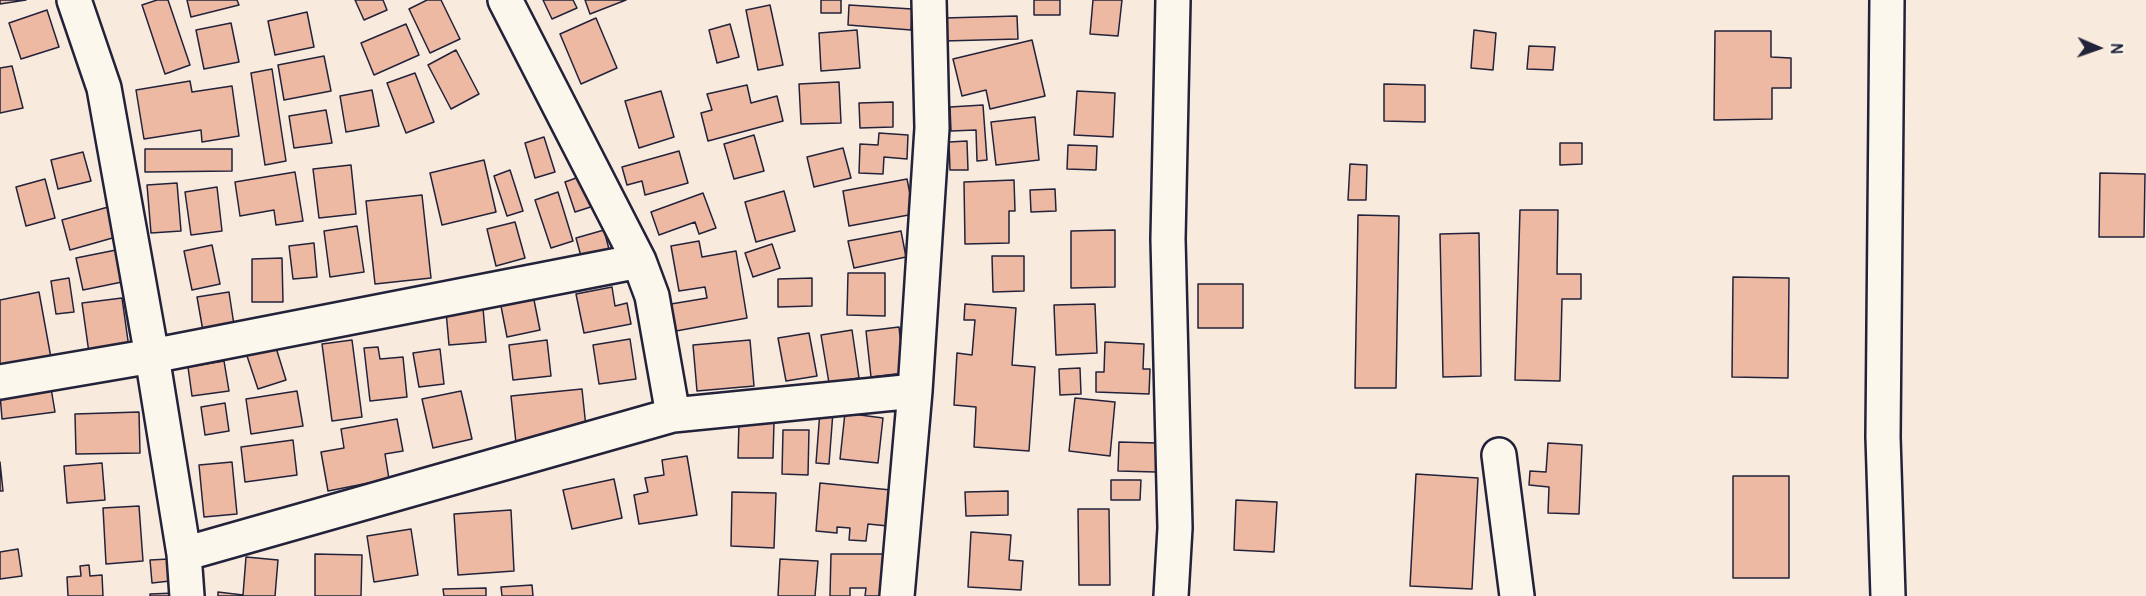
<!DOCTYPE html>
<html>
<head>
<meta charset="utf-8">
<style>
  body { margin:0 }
  #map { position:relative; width:2146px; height:596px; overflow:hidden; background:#f8ebdd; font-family:Pangolin,sans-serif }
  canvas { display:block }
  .north { position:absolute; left:2068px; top:18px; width:60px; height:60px; -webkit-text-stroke:4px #fbf7ec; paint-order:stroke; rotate:92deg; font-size:16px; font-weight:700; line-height:24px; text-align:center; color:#22223b }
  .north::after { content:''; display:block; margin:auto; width:21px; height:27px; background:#22223b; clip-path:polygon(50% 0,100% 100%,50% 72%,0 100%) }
</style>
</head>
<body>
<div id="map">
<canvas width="2146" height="596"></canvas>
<div class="north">N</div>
</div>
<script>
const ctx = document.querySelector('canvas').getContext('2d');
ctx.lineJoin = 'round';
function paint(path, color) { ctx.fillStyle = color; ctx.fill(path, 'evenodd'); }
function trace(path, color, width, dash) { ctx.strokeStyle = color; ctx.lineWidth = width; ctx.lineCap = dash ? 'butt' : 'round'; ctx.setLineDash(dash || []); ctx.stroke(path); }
const building = new Path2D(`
  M0,0H26L0,4Z
  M157,0H168L190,65L165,74L142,5Z
  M187,0H237L239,5L191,17Z
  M355,0H383L387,10L364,20Z
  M427,0H441L460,39L430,53L409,9Z
  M543,0H573L577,8L552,19Z
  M585,0H626L590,14Z
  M821,0H841V13H821Z
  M1034,0H1060V15H1034Z
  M1093,0H1122L1118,36L1090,34Z
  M770,5L783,65L758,70L746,10Z
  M849,5L912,9L911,30L848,25Z
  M47,10L59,47L21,59L9,23Z
  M307,12L314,47L275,55L268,21Z
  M1017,16L1018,39L944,41V18Z
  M596,18L617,68L581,84L560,34Z
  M231,23L239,62L204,69L196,30Z
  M406,24L419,55L374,75L361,43Z
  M730,24L739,57L717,63L709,30Z
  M857,30L860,68L821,71L819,33Z
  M1474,30L1496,33L1493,70L1471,68Z
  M1715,31H1771V57L1791,58V88H1772V119L1714,120Z
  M1032,40L1045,96L990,109L986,90L962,96L953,59Z
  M1529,46L1555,47L1553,70L1527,69Z
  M456,50L479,94L451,109L428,65Z
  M324,56L331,91L284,100L278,65Z
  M12,66L23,108L0,113V68Z
  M272,69L286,161L265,165L251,73Z
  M415,73L434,122L406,133L387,83Z
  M190,81L192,92L232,86L239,136L202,142L201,130L144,139L136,90Z
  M839,82L841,123L801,124L799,84Z
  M1384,84L1425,85V122L1384,121Z
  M747,85L751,103L777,96L783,121L708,141L701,113L712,110L707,94Z
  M372,90L379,126L346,132L340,96Z
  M661,91L674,137L639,148L625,101Z
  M1077,91L1115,93L1113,137L1074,135Z
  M893,102V127L860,128L859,103Z
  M983,105L987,160L977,161L976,130L951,131L950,107Z
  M326,110L332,143L294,148L289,116Z
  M1035,117L1039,160L996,165L991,122Z
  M879,133L908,135L907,159L884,157L883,174L859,173L860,144L878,145Z
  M754,135L764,171L734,179L724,144Z
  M544,137L555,172L535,178L525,143Z
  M967,141L968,170H950L949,142Z
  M1560,143H1582V164L1560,165Z
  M1068,145L1097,146L1096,170L1067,169Z
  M843,148L851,178L814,187L807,157Z
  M145,149H232V171L145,172Z
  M679,151L688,183L645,195L642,181L627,185L622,167Z
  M83,152L91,181L58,189L51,160Z
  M484,160L496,212L442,225L430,173Z
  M1350,164L1367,165L1366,200H1348Z
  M351,165L356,214L319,218L313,169Z
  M510,170L523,211L507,216L494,176Z
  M295,172L303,221L276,225L274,210L240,216L235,182Z
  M590,173L600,204L575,212L565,182Z
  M2100,173L2145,174L2144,237H2099Z
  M45,179L55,218L26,226L16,187Z
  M907,179L914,214L849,226L843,191Z
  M1014,180L1015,211H1009V243L965,244L964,182Z
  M177,183L181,231L151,233L147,185Z
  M217,187L222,231L191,235L185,192Z
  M1055,189L1056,211L1031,212L1030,190Z
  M784,191L795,231L756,242L745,202Z
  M558,192L573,241L551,248L535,200Z
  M703,193L716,228L699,234L695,222L659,235L651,212Z
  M422,195L431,278L375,284L366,201Z
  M108,207L116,237L70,250L62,220Z
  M1520,210H1558L1557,274H1581V299H1562L1560,381L1515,380Z
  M1358,215L1399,216L1396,388H1355Z
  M515,222L525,258L496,266L487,229Z
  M357,226L364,272L330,277L324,231Z
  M604,230L610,253L582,260L576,238Z
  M1115,230V287L1071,288V231Z
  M901,231L906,257L854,268L848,241Z
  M1479,233L1481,376L1443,377L1440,234Z
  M699,241L702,257L736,251L747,318L676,331L671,304L707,298L705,287L679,291L671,246Z
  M314,243L317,277L293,279L289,246Z
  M772,244L780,268L753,277L745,253Z
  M212,245L220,284L192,290L184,251Z
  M116,250L122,282L83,290L76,258Z
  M992,256H1024V291L993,292Z
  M282,258L283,302H252V259Z
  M848,273H885V316L847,315Z
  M1733,277L1789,278L1788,378L1732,377Z
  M69,278L74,312L56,314L51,281Z
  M812,278V306L778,307V279Z
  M1198,284H1243V328H1198Z
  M612,287L615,306L627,303L631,324L584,333L576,294Z
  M39,292L51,358L0,368V300Z
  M229,292L234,325L203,331L197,297Z
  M533,295L540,330L507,337L500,301Z
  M482,297L486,342L449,345L445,300Z
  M122,298L129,348L89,353L82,303Z
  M965,304L1016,308L1012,365L1035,367L1029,451L974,447L976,407L954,405L957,353L972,355L975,320H964Z
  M1095,304L1097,353L1056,355L1054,305Z
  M899,327L904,373L871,377L866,331Z
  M852,330L859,378L829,383L821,335Z
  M809,333L817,376L786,381L778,338Z
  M273,338L286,380L258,389L244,347Z
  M630,339L636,379L599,384L593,345Z
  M352,340L362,417L332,421L322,344Z
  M547,340L551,376L513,380L509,345Z
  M750,340L754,386L697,391L693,345Z
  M1105,342L1144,344L1143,369H1150L1149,394L1096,392V372H1104Z
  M378,347L380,359L403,357L407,397L370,401L364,348Z
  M440,349L444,384L419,387L413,353Z
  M224,361L229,391L192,396L188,367Z
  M1080,368L1081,394L1060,395L1059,369Z
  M51,388L55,412L2,419L0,394Z
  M582,389L587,437L516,443L511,396Z
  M297,391L303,426L251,434L246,399Z
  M461,391L472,439L433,448L422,399Z
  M1075,398L1115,402L1110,456L1069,451Z
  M225,403L229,431L205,435L201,407Z
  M820,411L833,412L829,464L816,463Z
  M139,412L140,453L76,454L75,414Z
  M845,413L883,418L878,463L840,459Z
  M397,419L403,451L385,454L389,479L328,491L321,452L344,448L341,429Z
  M739,422H774L773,458H738Z
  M783,430H809L808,475L782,474Z
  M293,440L297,475L245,482L241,447Z
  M1119,442L1157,443L1156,472L1118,471Z
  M1548,443L1582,445L1579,514L1548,513L1549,487L1529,485L1530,471L1546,472Z
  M687,456L697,515L639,524L634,495L648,492L645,478L664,475L662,460Z
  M0,462L3,491H0Z
  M232,462L237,514L204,517L199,465Z
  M102,463L105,500L67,503L64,466Z
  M1416,474L1478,478L1472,589L1410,586Z
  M1733,476H1789V578H1733Z
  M614,479L622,518L572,529L563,490Z
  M1111,480H1141L1140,500H1111Z
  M820,483L891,490L888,526L868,524L866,541L849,540L850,528L837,527V533L816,531Z
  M1008,491V515L966,516L965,492Z
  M732,492L776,493L774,548L731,546Z
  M1236,500L1277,502L1274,552L1234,550Z
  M139,506L143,561L106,564L103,508Z
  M1078,509H1109L1110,585H1079Z
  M511,510L514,571L458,575L454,514Z
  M411,529L418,575L374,582L367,536Z
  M971,532L1011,535L1009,560L1023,561L1021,590L968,587Z
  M18,549L22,576L0,579V552Z
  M315,554L362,555L361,596H315Z
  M831,554H887L886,596H865L866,588H850V596H830Z
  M246,557L278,560L275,596H218V592L243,595Z
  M169,559L170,581L152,583L150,560Z
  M780,559L818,561L815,596H778Z
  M89,565L90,576L102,575L103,596H68L67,577L81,576L80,566Z
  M532,585L533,596H502L501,587Z
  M486,588V596H444L443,589Z
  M175,593V596H150V594Z`);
const street = new Path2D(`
  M74,0L104,88L152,356L184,554L187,596
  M505,0L639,261L652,296L673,415L915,391
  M1887,0L1883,437L1888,596
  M0,382L152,356L639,261
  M1499,455L1517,596
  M184,554L673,415
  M897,596L915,391L932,128L929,0
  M1171,596L1175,528L1168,239L1173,0`);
paint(building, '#eeb9a2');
trace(building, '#22223b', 1.5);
trace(street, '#22223b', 38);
trace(street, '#fbf7ec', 33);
</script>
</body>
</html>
